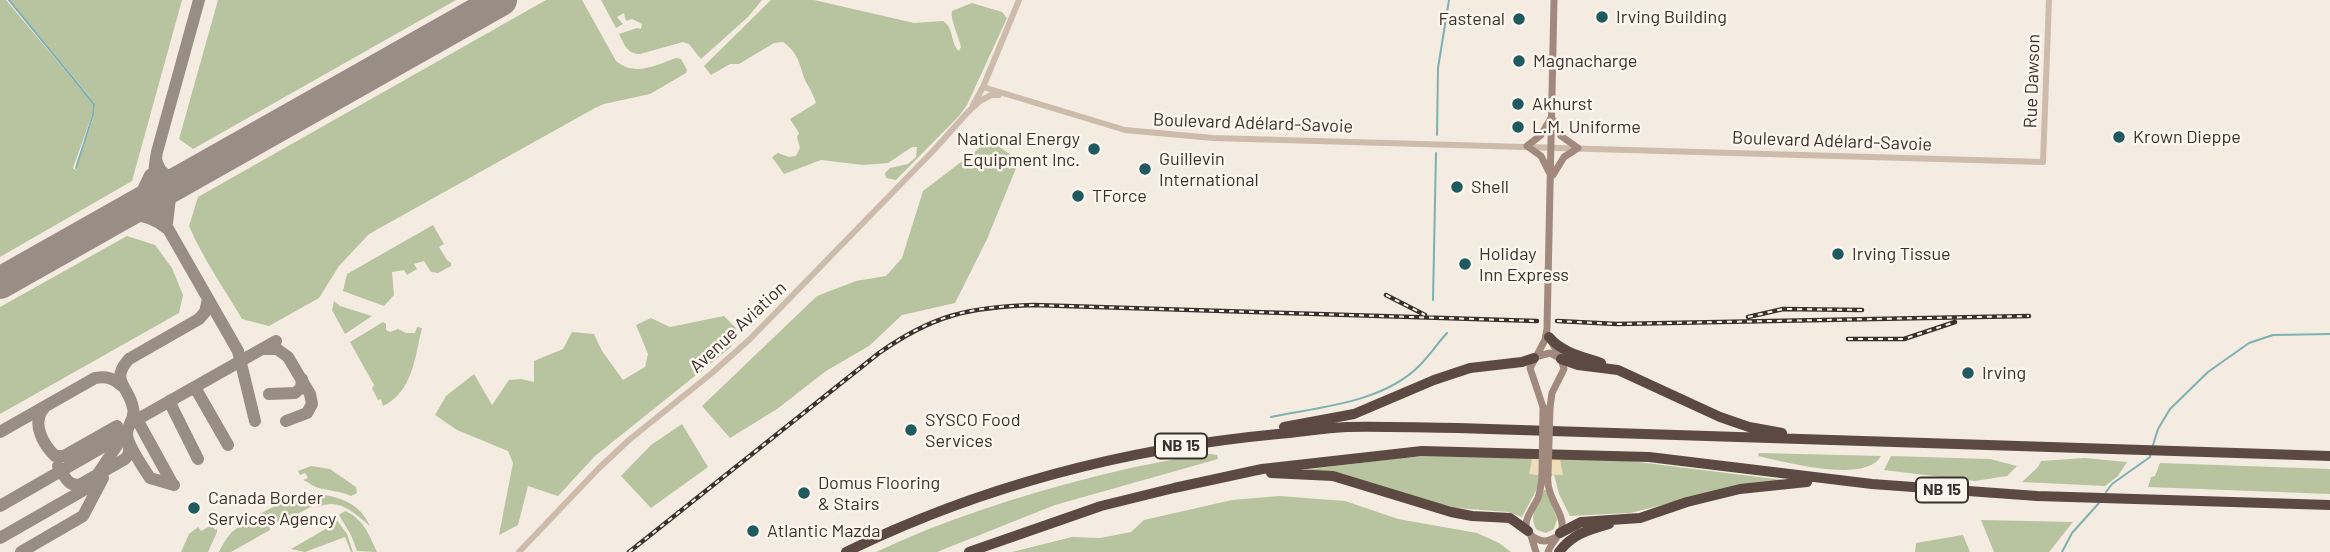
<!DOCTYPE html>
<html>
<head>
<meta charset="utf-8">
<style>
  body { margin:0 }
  canvas { display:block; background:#f4ebe1 }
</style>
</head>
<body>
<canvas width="2330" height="552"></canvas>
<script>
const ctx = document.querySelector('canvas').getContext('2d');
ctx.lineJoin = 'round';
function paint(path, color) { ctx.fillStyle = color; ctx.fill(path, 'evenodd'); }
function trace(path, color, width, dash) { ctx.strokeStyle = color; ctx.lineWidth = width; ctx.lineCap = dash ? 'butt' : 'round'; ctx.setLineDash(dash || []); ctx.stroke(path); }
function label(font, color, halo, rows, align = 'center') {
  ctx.font = font + ' Barlow,sans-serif'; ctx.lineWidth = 5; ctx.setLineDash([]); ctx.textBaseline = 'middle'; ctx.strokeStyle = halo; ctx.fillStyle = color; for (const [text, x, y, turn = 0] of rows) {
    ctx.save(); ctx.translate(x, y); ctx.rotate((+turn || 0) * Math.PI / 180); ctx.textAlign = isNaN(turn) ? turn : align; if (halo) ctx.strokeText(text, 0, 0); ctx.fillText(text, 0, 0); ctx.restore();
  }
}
const green = new Path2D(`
  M0,0H6L93,104L92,115L73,168L76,170L94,116L95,103L10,0H182L132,181L0,257Z
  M218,0H456L193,149L179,139Z
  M546,0H582L616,61C635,77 656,65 676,58L681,59L687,70L686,73L650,94L604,104L595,108L369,234L339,266L319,298L269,326L242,319C224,288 203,259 189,226L198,197Z
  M601,0H762L748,17L701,59L689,44L683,42L640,54C627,54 624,44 619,34L637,28L641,29L642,24L632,19L626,21L624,13L617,17L623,24L616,28Z
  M771,0H814L914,23L943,21C954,27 950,43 959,51L961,47C959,37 950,19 952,11L972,3L1002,12L1007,18L967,105L959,116L896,180L886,178L885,173L890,168L908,164L916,157L917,147H912L888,163L863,165L821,160L784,174L772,157L778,153L789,157L796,156L800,148L797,137L799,133L790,119L816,103C814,96 810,89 806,82C799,66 800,54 783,42L774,43L739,64H730L711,75L704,66Z
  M990,140L1019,161L987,239L955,303L902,315L869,346L826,371L777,409L730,438L702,406L817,296L856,281L886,276L902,258L923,191Z
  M433,225L444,244L439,247L447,260L451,263V266L438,273L431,272L424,261L414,264L417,269L407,275L404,270L392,272L394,295L384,306L343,291L347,274Z
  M127,236L155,245L172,268L183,295L179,313L0,414V307Z
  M334,301L340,306L372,316L345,334L332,310Z
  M724,316L736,328L731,347L595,456L558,496L528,486L518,525L499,535L513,463L508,451L457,430L435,415L446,396L474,374L492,405L509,380L521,379L534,382V361L563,349L572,332L594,334L602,351L623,380L645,367L648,354L636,325L651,318L670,327Z
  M383,322L386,324V330L390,332L398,329L406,333H415L417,327L422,328C415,356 413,392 383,406L381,399L378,400L372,388L374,385L350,342Z
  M682,424L708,467L651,508L621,476L651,445Z
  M1759,453L1881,456C1866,484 1785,462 1758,456Z
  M1210,454L1217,455L1218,459L1055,505L937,552H876C944,520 1016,497 1089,478C1129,468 1169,459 1210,454Z
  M1446,455L1622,460L1783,480L1711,493L1630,513L1570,516L1559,494L1554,475H1563L1530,474L1538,475V487L1522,517L1508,512L1456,508L1303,470L1400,458Z
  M1891,456L1990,459L2017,466L2007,476L1975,481L1884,470Z
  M2085,458L2127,462L2118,476L2105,486L2022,482L2038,467L2041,461Z
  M2160,463L2330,469V494L2148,487L2151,477L2155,476Z
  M311,466L330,469L356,487L357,493L351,496C340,491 330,491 319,488C312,486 310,483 303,480L308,478L305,473L300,475L298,471Z
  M1544,490H1547L1557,519L1554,529L1546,533L1537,530C1527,515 1539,505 1544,490Z
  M310,493C336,496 358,500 370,526C355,514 340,497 318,507L316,504L279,524L275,519L269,523L270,530L231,552H219C222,545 226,539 231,533C243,522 294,493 310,493Z
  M1279,496L1345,501L1398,519L1477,533L1499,543L1511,552H1012L1072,537L1100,538L1131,532L1144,520L1232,500Z
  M345,511C364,519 369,535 377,552L357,551L351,535L339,515Z
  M336,519L347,534L353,552H351L345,537L305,552L291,549L336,523Z
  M1981,520L2073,522L2049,552H1994Z
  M212,525L215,530L217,529V532L208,552H181L189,534L198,527L201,531Z
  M1963,535L1970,552H1915L1916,543Z`);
const sand = new Path2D(`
  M1532,459H1560L1563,475L1529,474Z`);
const stream = new Path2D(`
  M9,0L94,104L93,115L76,168
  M1437,135L1438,68L1449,0
  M1433,300L1436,153
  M1271,417C1319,407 1382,403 1419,366C1429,356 1437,344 1447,333
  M2153,445L2158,429L2170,409L2208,372L2249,343L2273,335L2330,334
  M2106,492L2112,484L2150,457L2151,453
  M2062,552L2072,533L2099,503`);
const taxiway = new Path2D(`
  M199,0L157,152C153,174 152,191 159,213L238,351L255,421
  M156,159C160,176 172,180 188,177
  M119,218C137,212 152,216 166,228
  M113,219L139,198L150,175
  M167,223L170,198L188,177
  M263,349H277L288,357L310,394L312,404L307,413L286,421
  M191,389L197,391L228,445
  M269,394L295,393L301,388L302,379
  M169,401L198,459
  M44,408C31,423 43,444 55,456H64L117,426
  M134,414L172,483
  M131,423L276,341
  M0,432L95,378C107,376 113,378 122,386
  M58,466C64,475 68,488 81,484L125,459L129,454V443
  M174,485L150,478C144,469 127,444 127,434C127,424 136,419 133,408C129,386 109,381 129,359L199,319L205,312L208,299
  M0,506L120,437
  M0,538L89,487L124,435
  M21,552L83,516L103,478`);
const runway = new Path2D(`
  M0,283L501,0`);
const tertiary = new Path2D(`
  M983,87L1125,130L1213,138L2043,162L2049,0
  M973,105L983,87L1019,0
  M519,552L598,469L629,440L712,373L750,339L933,151L968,112L980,101L991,95H999`);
const secondary = new Path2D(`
  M1549,172L1541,156L1527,146L1541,135L1551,118
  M1553,175L1564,157L1578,148L1561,136L1554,121
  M1535,357L1550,353L1559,358
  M1543,407L1530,368L1545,340L1547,329L1554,0
  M1550,407L1552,393L1564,369L1561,359L1550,339
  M1542,475C1541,483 1541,490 1538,498C1532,511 1516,527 1535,538C1543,543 1549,541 1556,537
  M1531,536L1536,552
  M1548,552C1551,543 1559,537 1562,528C1565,514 1545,496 1548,475`);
const motorway = new Path2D(`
  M1549,337C1563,353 1581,356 1601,363
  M1561,359L1578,365L1618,370L1720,417L1749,427L1782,433
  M1284,427L1354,414L1434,380L1470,368L1522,362L1534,358
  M1271,473L1333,476L1451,512L1472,516L1510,518L1528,531
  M1560,533L1581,522L1640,518L1687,502L1740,489L1807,482
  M846,552C981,486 1129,448 1278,434C1301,432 1324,428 1347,427C1384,426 1421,428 1458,428L2330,456
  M969,552L1101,506L1174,488L1262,469L1422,451L1649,457L1872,484L2037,496L2330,505
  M1559,552C1572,534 1588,530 1609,524`);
const rail = new Path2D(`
  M1386,295L1425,315
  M1748,317L1783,309L1862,310
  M1557,321L1617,324L2029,316
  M1848,339H1904L1955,322
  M629,552L879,353C933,315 969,307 1034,305L1537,321`);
const secondaryBridge = new Path2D(`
  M1542,475L1543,407
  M1548,475L1550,407`);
const markers = [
  [1602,17,7,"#1f5a5e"],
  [1519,19,7,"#1f5a5e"],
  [1519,61,7,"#1f5a5e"],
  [1518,104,7,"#1f5a5e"],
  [1518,127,7,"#1f5a5e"],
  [2119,137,7,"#1f5a5e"],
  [1094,149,7,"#1f5a5e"],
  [1145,169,7,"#1f5a5e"],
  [1457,187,7,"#1f5a5e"],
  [1078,196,7,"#1f5a5e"],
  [1838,254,7,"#1f5a5e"],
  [1465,264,7,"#1f5a5e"],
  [1968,373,7,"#1f5a5e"],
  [911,430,7,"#1f5a5e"],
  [804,493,7,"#1f5a5e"],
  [194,508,7,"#1f5a5e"],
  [753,531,7,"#1f5a5e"]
];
const shields = [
  [1181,446,52],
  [1942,490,52]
];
const shieldNames = [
  ["NB 15",1181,446],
  ["NB 15",1942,490]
];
const poiNames = [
  ["Irving Building",1616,17],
  ["Fastenal",1505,19,"right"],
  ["Magnacharge",1533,61],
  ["Akhurst",1532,104],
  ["L.M. Uniforme",1532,127],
  ["Krown Dieppe",2133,137],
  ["National Energy",1080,139,"right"],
  ["Equipment Inc.",1080,160,"right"],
  ["Guillevin",1159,159],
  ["International",1159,180],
  ["Shell",1471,187],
  ["TForce",1092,196],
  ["Holiday",1479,254],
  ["Inn Express",1479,275],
  ["Irving Tissue",1852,254],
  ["Irving",1982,373],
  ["SYSCO Food",925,420],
  ["Services",925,441],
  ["Domus Flooring",818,483],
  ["& Stairs",818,504],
  ["Canada Border",208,498],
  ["Services Agency",208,519],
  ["Atlantic Mazda",767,531]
];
const streetNames = [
  ["Rue Dawson",2032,81,-88],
  ["Boulevard Adélard-Savoie",1253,123,2],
  ["Boulevard Adélard-Savoie",1832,141,2],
  ["Avenue Aviation",738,327,-43]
];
paint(green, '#b8c4a0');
paint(sand, '#efdcb8');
trace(stream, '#7fb0b2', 2);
trace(taxiway, '#988e86', 12);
trace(runway, '#988e86', 32);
trace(tertiary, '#cdbbac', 6);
trace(secondary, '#a18a7d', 7);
trace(motorway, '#5c4a42', 10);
trace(rail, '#3b302b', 4.5);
trace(rail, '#fbf5ee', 2, [5]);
trace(secondaryBridge, '#a18a7d', 7);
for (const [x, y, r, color] of markers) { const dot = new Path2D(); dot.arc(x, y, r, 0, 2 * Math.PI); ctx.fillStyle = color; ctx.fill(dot); trace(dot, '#fbf5ee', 2.5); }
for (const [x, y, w] of shields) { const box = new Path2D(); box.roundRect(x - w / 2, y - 12.5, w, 25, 5); ctx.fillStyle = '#fbf5ee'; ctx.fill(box); trace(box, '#3b302b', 2); }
label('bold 16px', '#3b302b', null, shieldNames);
label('18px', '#3b302b', '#fbf5ee', poiNames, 'left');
label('18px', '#3b302b', '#fbf5ee', streetNames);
</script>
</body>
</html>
